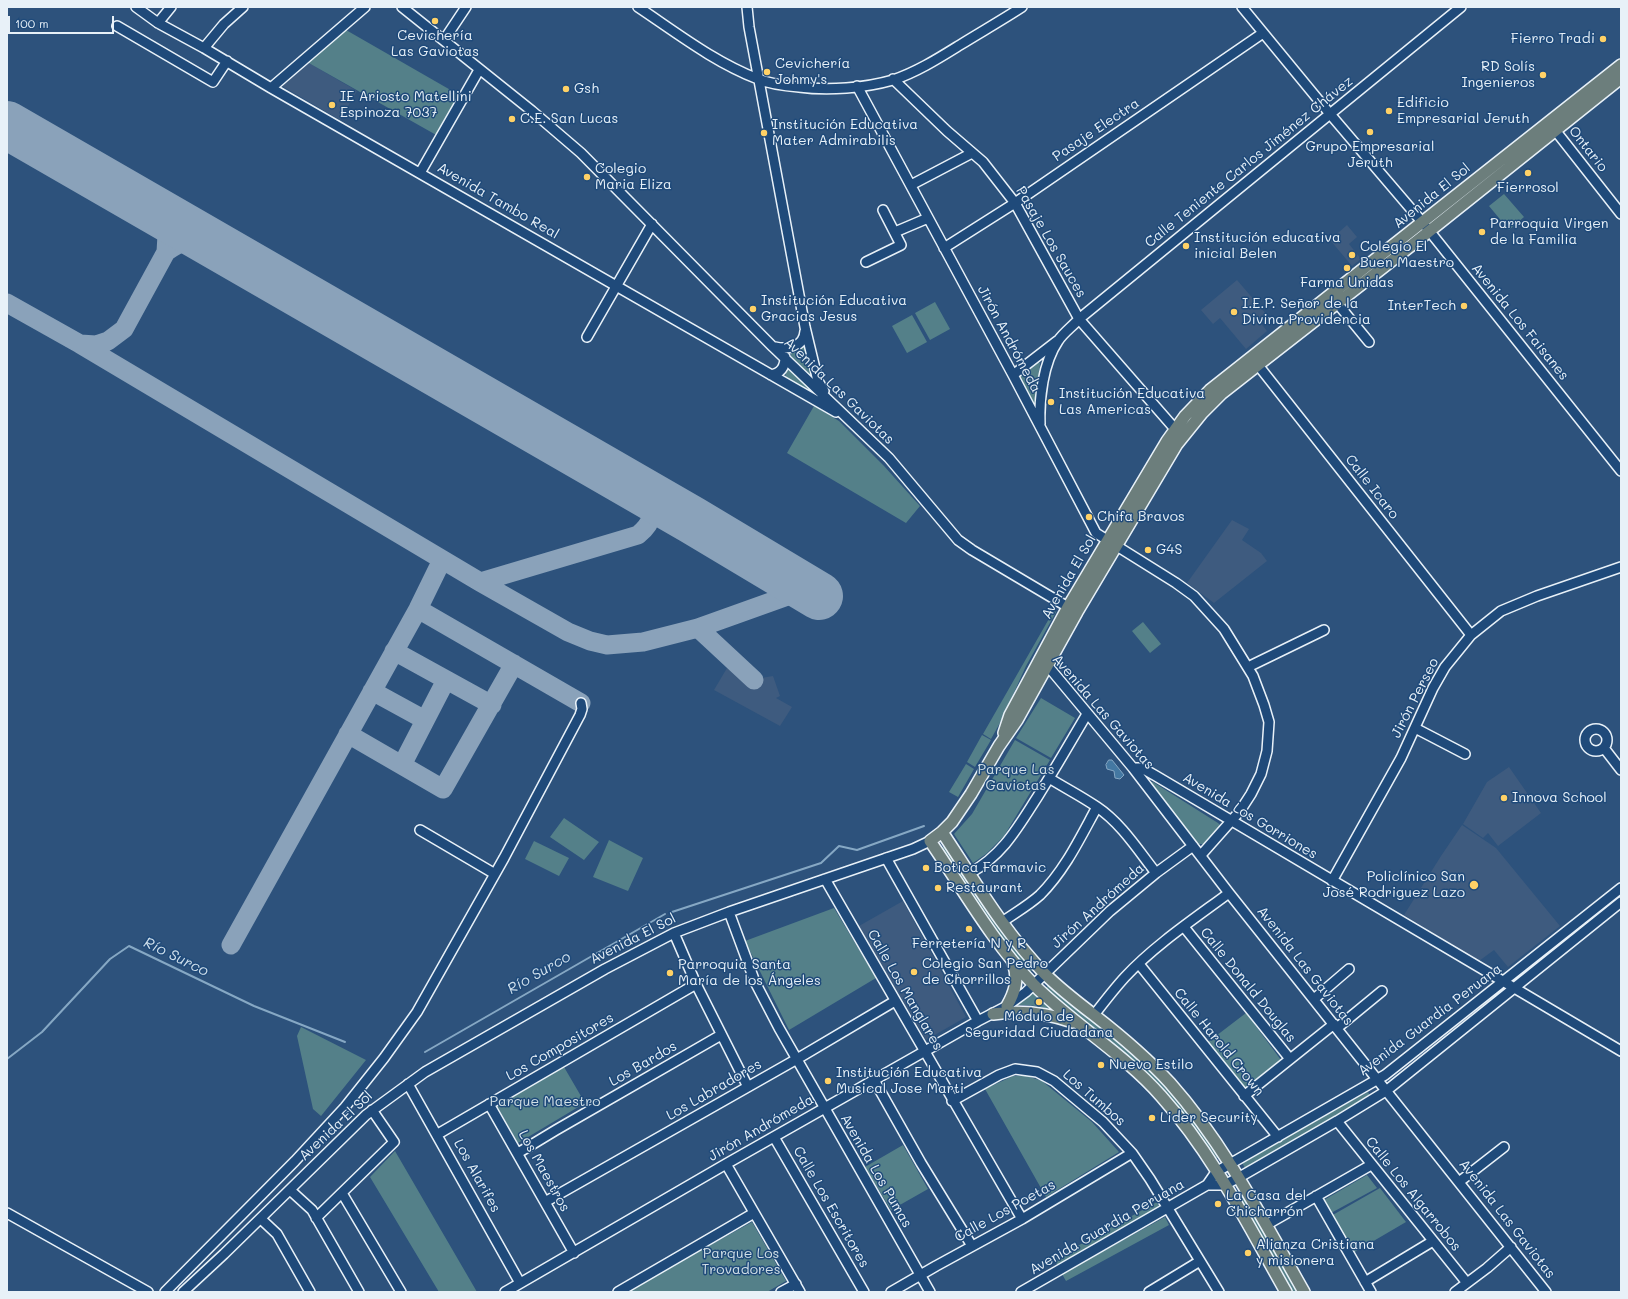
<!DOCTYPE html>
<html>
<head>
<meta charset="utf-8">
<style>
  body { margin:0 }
  #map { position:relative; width:1628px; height:1299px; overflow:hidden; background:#2d527c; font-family:Mali,sans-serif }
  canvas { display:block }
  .frame { position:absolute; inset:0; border:8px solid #e8f1f8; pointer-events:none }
  .scale { position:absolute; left:8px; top:16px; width:106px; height:18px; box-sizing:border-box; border:2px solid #e8f1f8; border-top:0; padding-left:5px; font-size:12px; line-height:14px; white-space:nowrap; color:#e8f1f8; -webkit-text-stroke:3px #1f4a7a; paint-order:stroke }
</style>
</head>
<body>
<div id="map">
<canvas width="1628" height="1299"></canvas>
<div class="frame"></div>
<div class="scale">100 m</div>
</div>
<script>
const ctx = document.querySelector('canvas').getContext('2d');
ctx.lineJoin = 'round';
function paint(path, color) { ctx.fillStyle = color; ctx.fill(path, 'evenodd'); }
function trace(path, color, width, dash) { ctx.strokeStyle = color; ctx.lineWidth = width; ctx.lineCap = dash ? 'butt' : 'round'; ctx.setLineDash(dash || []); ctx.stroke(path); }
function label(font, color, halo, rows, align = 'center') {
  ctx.font = font + ' Mali,sans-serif'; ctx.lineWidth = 3; ctx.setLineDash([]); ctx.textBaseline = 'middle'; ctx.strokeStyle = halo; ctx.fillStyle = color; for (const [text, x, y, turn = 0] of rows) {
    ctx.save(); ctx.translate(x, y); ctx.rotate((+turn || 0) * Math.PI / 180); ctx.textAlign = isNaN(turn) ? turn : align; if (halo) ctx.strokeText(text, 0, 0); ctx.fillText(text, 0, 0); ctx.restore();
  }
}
const built = new Path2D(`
  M309,63L357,91L340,120L282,86Z
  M1347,225L1357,237L1349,244L1361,259L1352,266L1330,240Z
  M1237,280L1267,315L1259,321L1267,331L1246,349L1220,318L1213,324L1201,310Z
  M1232,520L1249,529L1242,540L1261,553L1267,561L1214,603L1187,583Z
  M727,668L749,680L773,676L780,696L776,698L792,707L780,726L714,690Z
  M1509,767L1541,813L1498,846L1488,833L1483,838L1463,824L1487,782Z
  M1462,825L1496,848L1560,926L1508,967L1494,950L1479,961L1404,915L1441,856Z
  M903,901L966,1017L926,1040L859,926Z`);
const green = new Path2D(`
  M346,30L461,96L438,136L307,62Z
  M1504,194L1524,217L1509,230L1489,206Z
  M935,302L950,329L930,340L915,313Z
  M912,315L927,342L907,353L892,326Z
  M803,347L807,348L814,379L791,356V353Z
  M1037,362L1040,363L1036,407L1034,408L1019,377L1020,374Z
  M790,369L818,395V397L785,378L786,372Z
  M814,406L839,421L884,466L920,506L906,523L787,453Z
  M1054,610L1056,612L1026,666L1001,721L991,739L983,734Z
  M1143,622L1161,644L1150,653L1132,631Z
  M1041,698L1075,718L1051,758L1016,738Z
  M982,735L991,740L975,767L967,762Z
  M1015,740L1050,760L1004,836L986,854L973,863L954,834L972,814Z
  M966,764L974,769L958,797L949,792Z
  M1150,782H1153L1218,823L1220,825L1219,827L1204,844H1198Z
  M564,818L599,842L584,860L550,837Z
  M609,840L643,858L628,891L593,877Z
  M534,841L569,858L559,876L525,859Z
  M947,845L1034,968L1028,974L1017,961L940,849Z
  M834,908L876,978L789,1030L745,941Z
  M1050,983L1129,1047L1180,1100L1221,1156L1213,1160L1194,1131L1044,990Z
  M1031,993L1035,994L1051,1008V1009L1029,1005H1013Z
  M1246,1013L1281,1060L1243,1089L1208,1042Z
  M301,1027L366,1060L321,1116L313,1109L297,1036Z
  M564,1067L585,1103L518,1143L497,1106Z
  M1013,1076H1027L1042,1081L1092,1122L1119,1152L1046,1197L985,1089Z
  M1368,1092L1370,1096L1245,1168L1241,1161Z
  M903,1145L928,1189L891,1210L865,1167Z
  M395,1151L477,1292H439L370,1177Z
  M1367,1175L1377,1188L1331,1213L1324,1200Z
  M1380,1188L1406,1222L1353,1253L1331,1216Z
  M1241,1190L1300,1292H1291L1233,1194Z
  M1157,1202L1161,1210L1058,1266L1054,1259Z
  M1165,1217L1169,1225L1066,1281L1062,1274Z
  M752,1222L786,1281L767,1292H626Z`);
const water = new Path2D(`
  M1109,760H1112L1124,775L1120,779L1115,778L1114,771L1107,769L1106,765Z`);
const stream = new Path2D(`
  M672,912L821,863L839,846L857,850L924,826
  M425,1052L665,914
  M7,1059L42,1032L110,959L129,946L254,1006L345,1042`);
const taxiway = new Path2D(`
  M166,252C182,240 189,239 209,242
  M7,303L80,344L480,582L568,632L590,641L607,645L643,642L698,628L807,589
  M80,344L96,345L108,341L124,329L166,252L167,235L165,221L161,215
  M480,582L638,535C654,522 655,511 645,493
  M418,609L581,703
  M698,628L754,680
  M394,651L492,705
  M372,691L425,720
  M348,734L443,789L514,664
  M402,765L446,680
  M231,945L418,609L442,560`);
const runway = new Path2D(`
  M7,125L692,520L819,596`);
const minor = new Path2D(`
  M136,7L158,23L204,48L271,88L836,412
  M402,7L532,111L581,153L773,347L889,458L958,540L972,550L1073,610
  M638,7C677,33 714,62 758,79C770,84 786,86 799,87C828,91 865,88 893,80C917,72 939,58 960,45C981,32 1002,20 1022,7
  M747,7L749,27L805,327L818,381L824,391
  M1242,7L1330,114L1423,223L1621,471
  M158,23L171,7
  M117,26L213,82L227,61
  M444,40L466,7
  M204,48L224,24L243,7
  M893,79L947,131L983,162L1015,203L1079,319L1175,429
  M857,86L1013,375L1096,533L1176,583L1194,596L1224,629L1253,676L1264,705L1269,722L1267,751L1261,774L1251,794L1240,811L1201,855
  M271,88L365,7
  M1551,125L1621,214
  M420,173L479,70
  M911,185L972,153
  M895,232L928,218
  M944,248L1015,203L1263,33
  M866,262L901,245L883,210
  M1337,303L1369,342
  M587,337L652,224
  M775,347C788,350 804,347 805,331
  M1254,360L1471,635
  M771,375C781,373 785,367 785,357
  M1013,375L1057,341
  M1040,424C1039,399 1043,363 1058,341C1063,333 1073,326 1079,319L1461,7
  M1042,662L1047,665L1133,768L1229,893L1546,1292
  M1248,667L1324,630
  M1415,728L1465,754
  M1585 740a11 11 0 1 1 22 0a11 11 0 1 1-22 0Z
  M1604,748L1621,770
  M1133,768H1142L1156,776L1621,1051
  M1049,778C1065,788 1081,796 1097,807C1121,823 1138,850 1156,873
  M420,830L495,874
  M886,858L978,1021
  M970,873C1003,855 1018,827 1038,796C1055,769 1071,741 1087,714
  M825,879L1022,1219
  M1332,881L1401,758L1433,688L1445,667L1471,635L1501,611L1537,596L1621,567
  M729,912L755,982L779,1028L930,1292
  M1002,922C1015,913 1029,905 1040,895C1065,870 1080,838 1097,807
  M1184,927L1290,1059
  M674,933L696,984L748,1087
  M1139,964L1278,1137
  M1314,999L1349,969
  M1094,1015C1104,1002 1114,989 1125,977C1155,945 1194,919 1229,893
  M1337,1028L1382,991
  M874,1080L921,1163L972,1246
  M408,1084L520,1283
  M1244,1096L1334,1024
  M952,1101L999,1075L1015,1069L1037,1072L1054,1081L1103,1122L1132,1153L1150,1179L1219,1292
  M489,1104L574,1253
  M1337,1121L1467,1283
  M438,1134L696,984
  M774,1137L864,1292
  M518,1153L556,1130L721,1035
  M726,1164L800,1292
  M1459,1182L1504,1147
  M1207,1185H1224L1238,1178L1337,1121L1386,1091L1621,902
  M290,1190L312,1210L359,1292
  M342,1193L401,1292
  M1316,1196L1371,1292
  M545,1202L797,1059L895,1001
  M7,1213L148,1292
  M316,1218L394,1142L372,1110
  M261,1219L277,1234L310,1292
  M1266,1225L1371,1165
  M1365,1282L1433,1241
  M165,1292L295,1161L345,1107L384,1058L417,1012L504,858L580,715L582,709L581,703
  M183,1292L224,1254L366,1115L425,1072L605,969L674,933L729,912L913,849L930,841
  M505,1292L726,1164L978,1021L1007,1006L1026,992L1110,911L1156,873L1193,846
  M618,1292L754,1213
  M781,1292L796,1284
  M891,1292L936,1266L1022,1219L1132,1153
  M1021,1292L1207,1185L1216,1172L1385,1075L1621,888
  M1149,1292L1200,1261
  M1455,1292L1487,1268L1511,1247`);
const major = new Path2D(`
  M1004,733L1010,715L1068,607L1167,441L1185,416L1210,390L1621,65
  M942,832C974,880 1004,932 1045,974C1060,989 1077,1002 1094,1015C1121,1036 1147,1058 1170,1083C1225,1145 1263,1220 1304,1292
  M1007,1006C1015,992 1019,979 1013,963
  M993,1014C1021,1010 1046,1013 1073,1022
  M1286,1292C1248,1225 1213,1154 1161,1096C1123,1053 1074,1025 1034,985C993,943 963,889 930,841L942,832L952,822L971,794L999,746L1017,720L1077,612L1177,444L1202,413L1221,394L1258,365L1417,241L1621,78`);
const markers = [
  [435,21,4,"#ffd166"],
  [1603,39,4,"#ffd166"],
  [767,72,4,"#ffd166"],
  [1543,75,4,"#ffd166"],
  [566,89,4,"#ffd166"],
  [332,105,4,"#ffd166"],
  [1389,111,4,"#ffd166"],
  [512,119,4,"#ffd166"],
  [1370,132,4,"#ffd166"],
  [764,133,4,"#ffd166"],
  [1528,173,4,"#ffd166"],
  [587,177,4,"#ffd166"],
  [1482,232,4,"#ffd166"],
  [1186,246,4,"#ffd166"],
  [1352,255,4,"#ffd166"],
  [1347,268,4,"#ffd166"],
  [1464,306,4,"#ffd166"],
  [753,309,4,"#ffd166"],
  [1234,312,4,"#ffd166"],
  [1051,402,4,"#ffd166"],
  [1089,517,4,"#ffd166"],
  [1148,550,4,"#ffd166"],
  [1504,798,4,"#ffd166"],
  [926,868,4,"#ffd166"],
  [1474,885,5,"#ffd166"],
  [938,888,4,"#ffd166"],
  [969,929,4,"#ffd166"],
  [914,972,4,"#ffd166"],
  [670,973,4,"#ffd166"],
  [1039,1002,4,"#ffd166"],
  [1101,1065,4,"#ffd166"],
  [828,1081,4,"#ffd166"],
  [1152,1118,4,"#ffd166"],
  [1218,1204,4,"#ffd166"],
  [1248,1253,4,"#ffd166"]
];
const poiNames = [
  ["Cevichería",435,36,"center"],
  ["Las Gaviotas",435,52,"center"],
  ["Fierro Tradi",1595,39,"right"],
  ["Cevichería",775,64],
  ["Johmy's",775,80],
  ["RD Solís",1535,67,"right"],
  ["Ingenieros",1535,83,"right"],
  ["Gsh",574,89],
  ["IE Ariosto Matellini",340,97],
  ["Espinoza 7037",340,113],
  ["Edificio",1397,103],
  ["Empresarial Jeruth",1397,119],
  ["C.E. San Lucas",520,119],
  ["Institución Educativa",772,125],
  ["Mater Admirabilis",772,141],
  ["Grupo Empresarial",1370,147,"center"],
  ["Jeruth",1370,163,"center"],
  ["Colegio",595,169],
  ["Maria Eliza",595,185],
  ["Fierrosol",1528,188,"center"],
  ["Parroquia Virgen",1490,224],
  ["de la Familia",1490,240],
  ["Institución educativa",1194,238],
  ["inicial Belen",1194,254],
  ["Colegio El",1360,247],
  ["Buen Maestro",1360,263],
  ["Farma Unidas",1347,283,"center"],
  ["Institución Educativa",761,301],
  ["Gracias Jesus",761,317],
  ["I.E.P. Señor de la",1242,304],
  ["Divina Providencia",1242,320],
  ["InterTech",1456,306,"right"],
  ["Institución Educativa",1059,394],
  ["Las Americas",1059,410],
  ["Chifa Bravos",1097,517],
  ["G4S",1156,550],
  ["Innova School",1512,798],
  ["Botica Farmavic",934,868],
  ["Policlínico San",1465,877,"right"],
  ["José Rodriguez Lazo",1465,893,"right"],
  ["Restaurant",946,888],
  ["Ferretería N y R",969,944,"center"],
  ["Colegio San Pedro",922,964],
  ["de Chorrillos",922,980],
  ["Parroquia Santa",678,965],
  ["María de los Ángeles",678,981],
  ["Módulo de",1039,1017,"center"],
  ["Seguridad Ciudadana",1039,1033,"center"],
  ["Nuevo Estilo",1109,1065],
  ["Institución Educativa",836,1073],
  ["Musical Jose Marti",836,1089],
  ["Lider Security",1160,1118],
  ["La Casa del",1226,1196],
  ["Chicharrón",1226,1212],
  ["Alianza Cristiana",1256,1245],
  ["y misionera",1256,1261]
];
const streetNames = [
  ["Pasaje Electra",1096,130,-34],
  ["Ontario",1588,149,52],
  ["Calle Teniente Carlos Jiménez Chávez",1249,162,-39],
  ["Avenida El Sol",1432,196,-39],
  ["Avenida Tambo Real",498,201,30],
  ["Pasaje Los Sauces",1051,242,60],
  ["Avenida Los Faisanes",1520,322,51],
  ["Jirón Andrómeda",1009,339,62],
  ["Avenida Las Gaviotas",839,391,44],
  ["Calle Icaro",1372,487,52],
  ["Avenida El Sol",1069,577,-60],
  ["Jirón Perseo",1415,698,-63],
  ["Avenida Las Gaviotas",1103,712,49],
  ["Avenida Los Gorriones",1250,816,31],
  ["Jirón Andrómeda",1098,906,-42],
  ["Avenida El Sol",633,939,-27],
  ["Avenida Las Gaviotas",1305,966,52],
  ["Calle Donald Douglas",1248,985,51],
  ["Calle Los Manglares",905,990,60],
  ["Avenida Guardia Peruana",1430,1020,-37],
  ["Calle Harold Crown",1219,1042,51],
  ["Los Compositores",560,1047,-30],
  ["Los Bardos",643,1064,-30],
  ["Los Labradores",714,1090,-30],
  ["Los Tumbos",1094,1098,41],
  ["Avenida El Sol",336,1126,-43],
  ["Jirón Andrómeda",761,1128,-30],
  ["Los Maestros",544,1171,61],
  ["Avenida Los Pumas",876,1171,60],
  ["Los Alarifes",477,1176,61],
  ["Calle Los Algarrobos",1413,1194,51],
  ["Calle Los Escritores",831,1207,60],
  ["Calle Los Poetas",1005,1211,-29],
  ["Avenida Las Gaviotas",1507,1219,52],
  ["Avenida Guardia Peruana",1107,1227,-30]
];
const parkNames = [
  ["Parque Las",1016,770],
  ["Gaviotas",1016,786],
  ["Parque Maestro",545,1102],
  ["Parque Los",741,1254],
  ["Trovadores",741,1270]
];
const waterNames = [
  ["Río Surco",176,957,26],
  ["Río Surco",539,973,-30]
];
paint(built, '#3e5b7f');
paint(green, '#548089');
paint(water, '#4478a2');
trace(water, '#86a8c4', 1);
trace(stream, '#86a8c4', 2);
trace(taxiway, '#8aa2ba', 19);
trace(runway, '#8aa2ba', 48);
trace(minor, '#e8f1f8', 12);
trace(major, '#e8f1f8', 14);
trace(minor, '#1f4a7a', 9);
trace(major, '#6c7e7c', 11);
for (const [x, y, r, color] of markers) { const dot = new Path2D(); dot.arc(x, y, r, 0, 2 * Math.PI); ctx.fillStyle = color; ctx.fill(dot); trace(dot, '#1f4a7a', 1.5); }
label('14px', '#e8f1f8', '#1f4a7a', poiNames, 'left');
label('14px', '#e8f1f8', '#1f4a7a', streetNames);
label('14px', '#d2e0e7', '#1f4a7a', parkNames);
label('italic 15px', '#cfdfeb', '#1f4a7a', waterNames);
</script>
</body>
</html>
